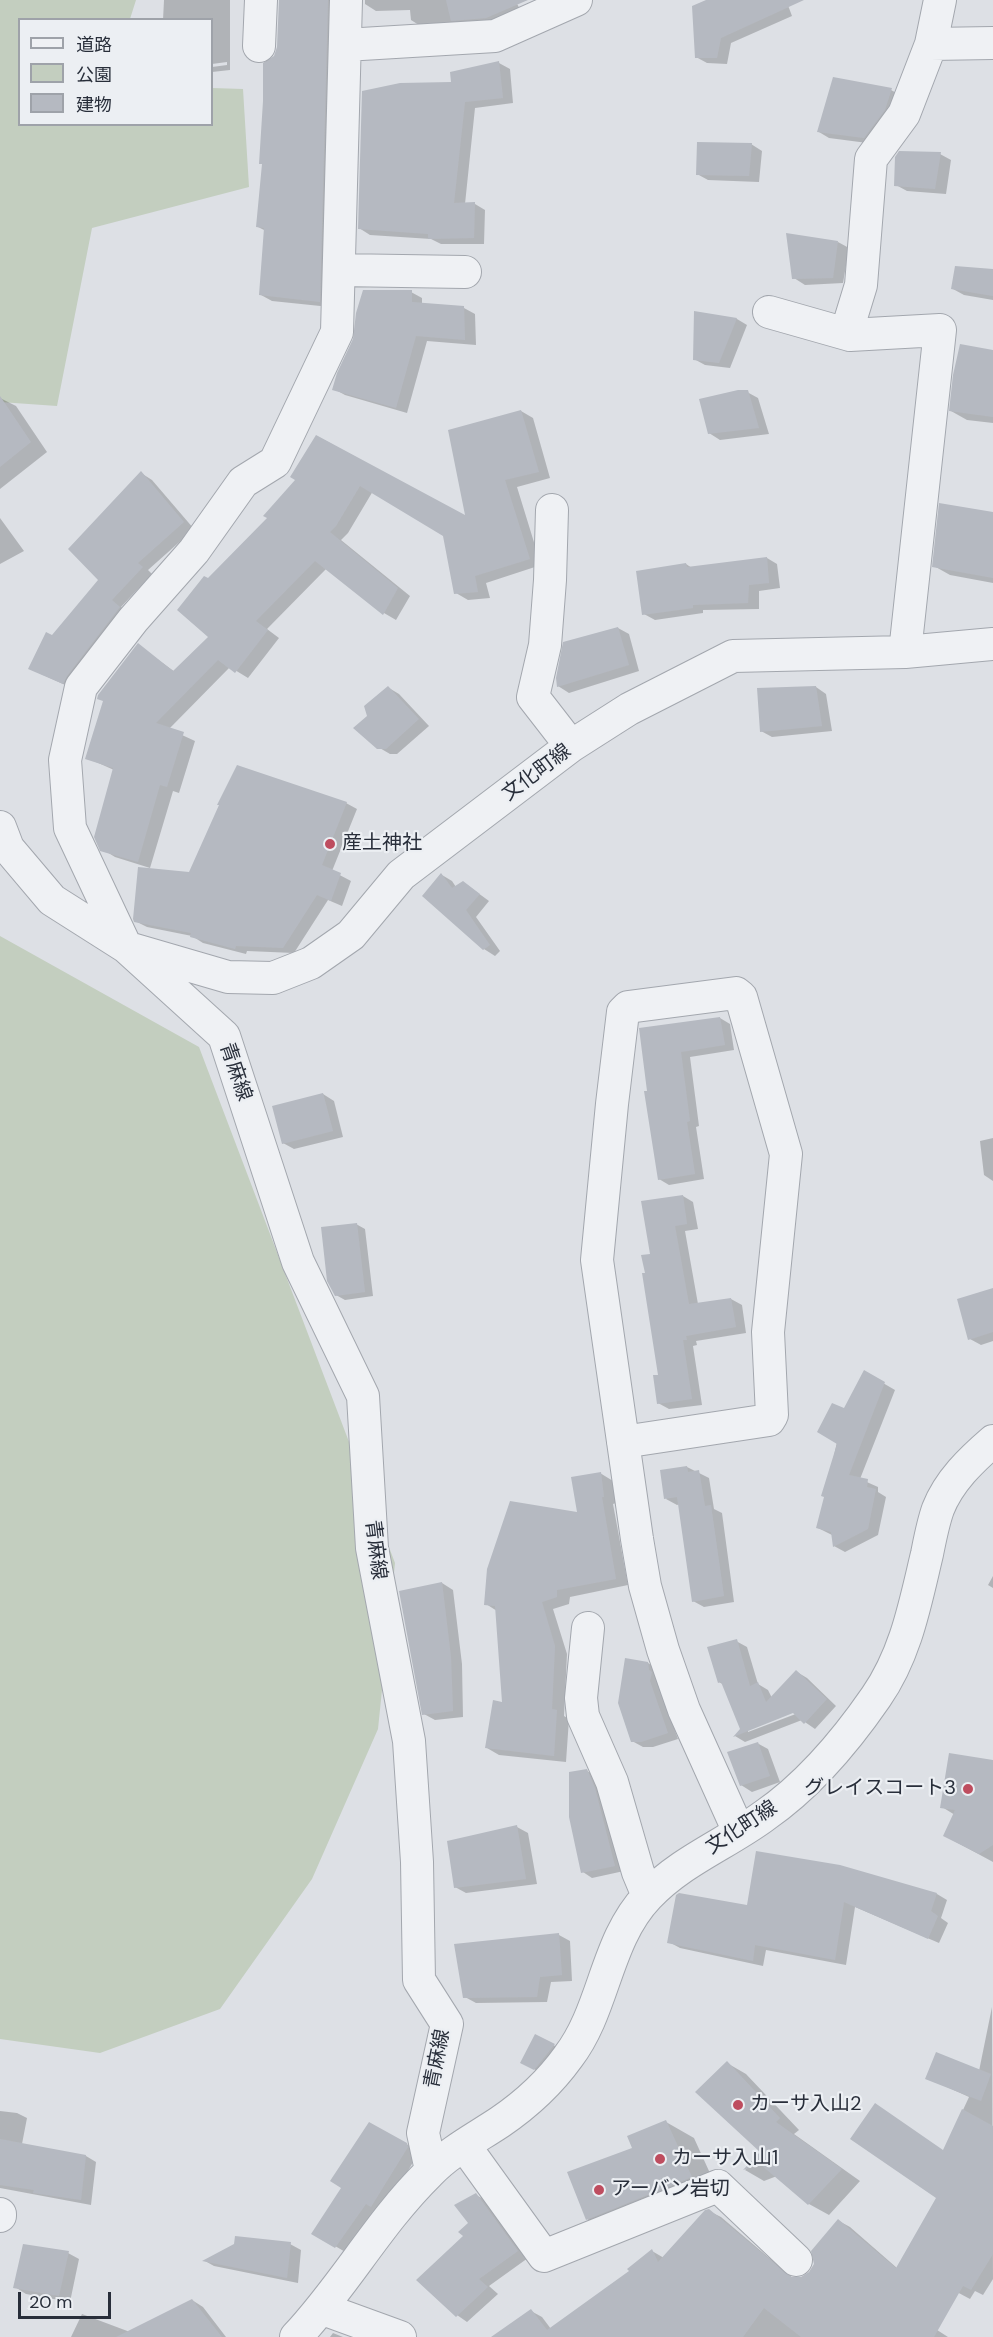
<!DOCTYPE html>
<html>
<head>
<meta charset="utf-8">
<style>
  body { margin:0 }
  #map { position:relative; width:993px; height:2337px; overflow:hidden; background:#dde0e5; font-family:"DM Sans","Noto Sans JP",sans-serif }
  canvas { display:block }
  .legend { position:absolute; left:18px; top:18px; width:195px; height:108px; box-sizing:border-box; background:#eceff3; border:2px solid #9ea2a9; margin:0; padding:8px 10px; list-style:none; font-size:18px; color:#282e3a }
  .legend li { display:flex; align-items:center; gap:12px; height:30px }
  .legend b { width:30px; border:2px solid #9ea2a9 }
  .scale { position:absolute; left:18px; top:2292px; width:93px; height:27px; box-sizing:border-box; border:3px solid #282e3a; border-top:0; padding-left:8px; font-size:18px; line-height:21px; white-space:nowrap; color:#282e3a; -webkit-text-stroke:4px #eceff3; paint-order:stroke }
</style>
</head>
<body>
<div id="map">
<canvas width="993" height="2337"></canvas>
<ul class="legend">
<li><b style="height:8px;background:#eff1f4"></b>道路</li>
<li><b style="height:16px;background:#c3cebf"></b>公園</li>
<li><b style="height:16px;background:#b5b9c1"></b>建物</li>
</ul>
<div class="scale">20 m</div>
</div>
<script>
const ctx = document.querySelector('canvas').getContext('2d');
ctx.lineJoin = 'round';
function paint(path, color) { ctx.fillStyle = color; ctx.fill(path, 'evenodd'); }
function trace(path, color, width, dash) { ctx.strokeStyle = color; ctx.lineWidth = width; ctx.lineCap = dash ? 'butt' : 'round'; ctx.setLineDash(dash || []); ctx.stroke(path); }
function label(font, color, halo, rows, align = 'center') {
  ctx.font = font + ' "DM Sans","Noto Sans JP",sans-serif'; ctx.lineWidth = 4.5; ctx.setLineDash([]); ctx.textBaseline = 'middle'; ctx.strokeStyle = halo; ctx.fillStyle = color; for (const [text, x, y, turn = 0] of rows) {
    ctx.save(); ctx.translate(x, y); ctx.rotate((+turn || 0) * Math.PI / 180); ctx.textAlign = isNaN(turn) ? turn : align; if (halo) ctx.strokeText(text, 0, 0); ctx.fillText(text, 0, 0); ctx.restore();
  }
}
const green = new Path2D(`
  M0,0H136L130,19L20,20V124H212V88L243,89L249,187L92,228L57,406L0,402Z
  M0,936L199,1047L395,1563L378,1729L312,1879L220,2009L100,2053L0,2039Z`);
const shadow = new Path2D(`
  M164,0H230V70L212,72V67L227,65V62L212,64V20H163Z
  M280,0H330V307L272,301L261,295L266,231L258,227L275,57L278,48Z
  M365,0H515L522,13L498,24L422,27L411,20L410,10L376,11L365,4Z
  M710,0H786L792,16L731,43L727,64L707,63L696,57Z
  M499,63L510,69L513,103L475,108L465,204H475L485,210L484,244H441L431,239L370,235L359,228L453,83Z
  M891,90L902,96L875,144L829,138L819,132Z
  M751,144L762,151L759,182L708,180L697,174Z
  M940,154L951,160L946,194L907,191L896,185Z
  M838,242L849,248L843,283L805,285L794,278Z
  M993,270V300L964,295L953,289Z
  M411,292L422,298V305L464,308L475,314L476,345L427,341L407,413L345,395L334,389Z
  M695,313L737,319L747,325L730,368L705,365L694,359Z
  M993,352V423L967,420L951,411Z
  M747,392L758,398L769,434L720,440L709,433Z
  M0,398L16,406L47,452L0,489Z
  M521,411L533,418L550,478L517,487L541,565L486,583L490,598L468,600L456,593L445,535L373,491L348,533L341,540L410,596L396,620L384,613L327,568L267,629L279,638L248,678L230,667L169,729L195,741L179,793L173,791L150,868L115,857L102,849L114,770L87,758L138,645L175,672L210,637L208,580L269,518L297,480L317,436L468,518Z
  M141,473L152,480L194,529L148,570L152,574L121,607L130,614L74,689L30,669L52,637L100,580Z
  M993,513V583L950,575L934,566Z
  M0,518L24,551L0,564Z
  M767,558L777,564L780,588L759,591V609L703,610V613L655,620L644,614L686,564L692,568Z
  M618,628L629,634L639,671L569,693L558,686Z
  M816,687L826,694L832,731L772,737L761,731Z
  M389,688L399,694L429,726L397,754H390L378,747L369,717Z
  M346,803L357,809L332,871L351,881L342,906L328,900L294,953L247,951L246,954L203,943L192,936L147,927L135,921L190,873Z
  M442,875L452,881L456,887L463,882L489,901L476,917L500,951L495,956L484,949Z
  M720,1018L730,1024L734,1050L690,1057L699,1126L696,1127L704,1179L669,1185L659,1179L641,1029Z
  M323,1094L334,1101L343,1137L294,1149L283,1143Z
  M993,1138V1181L984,1175L980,1141Z
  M683,1196L693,1202L698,1229L685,1231L698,1304L731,1299L742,1305L746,1333L696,1341L697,1345L693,1346L702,1405L669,1409L658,1403L660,1376L646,1274L651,1255Z
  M356,1224L365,1229L373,1296L345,1300L336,1295Z
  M993,1290V1341L981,1345L970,1339Z
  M864,1372L895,1390L860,1479L878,1487V1492L886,1497L878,1535L845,1552L834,1546L832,1535L818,1528L844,1410Z
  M687,1467L709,1478L714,1509L722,1513L734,1602L704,1607L693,1601L680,1504L677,1505L666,1499Z
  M600,1473L613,1481L616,1503L613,1504L628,1585L570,1597L569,1604L553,1609L567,1654L564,1716L569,1719L566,1762L499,1755L487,1748L504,1703L497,1611L486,1604L579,1514Z
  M993,1576V1588L988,1585Z
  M442,1583L453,1590L462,1664L463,1717L435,1720L424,1714L400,1592Z
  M736,1641L747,1647L758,1684L768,1690L772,1698L797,1672L807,1678L836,1706L815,1729L802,1720L745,1742L735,1736L741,1730L724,1685L719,1682ZM799,1709L801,1712L748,1732V1729Z
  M648,1663L659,1670L660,1688L678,1739L653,1747H643L632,1741Z
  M757,1743L768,1749L780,1782L752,1792L741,1785Z
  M993,1762V1862L945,1836L955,1815L942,1807Z
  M587,1771L596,1776L624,1871L592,1878L583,1872Z
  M517,1827L528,1833L537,1884L466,1893L455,1887Z
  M937,1894L947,1900L941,1918L948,1923L939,1943L855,1907L846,1965L766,1950L763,1966L680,1948L669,1942L748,1906Z
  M559,1935L570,1941L572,1981L551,1982L547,2002L476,2003L465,1997Z
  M992,2007L993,2279L983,2295L975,2291L970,2299L955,2291L934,2328L948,2337H576L631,2271L652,2251L664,2258L709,2211L721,2217L794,2279H801L811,2273L839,2221L850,2227L897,2268L938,2198L944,2151L969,2097L927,2078L979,2071Z
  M536,2036L559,2048L539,2072L522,2062Z
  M727,2063L746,2074L799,2130L794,2134L860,2181L829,2215L809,2204L777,2176L764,2181L745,2170L762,2152Z
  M0,2111L17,2113L27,2118L22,2144L86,2156L96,2162L91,2205L0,2188Z
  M666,2122L694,2138L719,2193L615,2235L587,2219L634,2149Z
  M370,2124L417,2150L418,2154L383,2212L347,2253L313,2233L343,2188Z
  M476,2195L487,2201L528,2258L489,2286L498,2294L467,2322L457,2315L465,2236Z
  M290,2244L301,2250L298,2283L214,2266L205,2261Z
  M68,2253L79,2259L70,2302L26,2294L15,2287Z
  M192,2300L203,2307L226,2337H71L82,2314L130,2332Z
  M531,2311L542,2317L557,2337H494Z
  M333,2333L343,2337H330Z`);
const building = new Path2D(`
  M279,0H328L320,302L259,295L264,228L256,227L262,164H259L263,101V63L274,56L277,47Z
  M446,0H528L486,18L451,21Z
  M706,0H804L721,38L717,58H695L692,6Z
  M499,61L503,98L465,102L454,203L475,202L474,238L428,239V234L358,229L362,91L400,83L451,82L450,72Z
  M833,77L892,88L885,110L864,138L817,132Z
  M697,142L752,143L749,176L696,175Z
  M899,151L941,152L935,189L894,186L895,157Z
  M786,233L838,241L833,278L792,279Z
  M955,266L993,269V296L951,289Z
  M363,290H412V302L464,306L465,340L416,336L396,408L332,390L337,373L353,339L356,313Z
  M694,311L737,318L719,363L693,360Z
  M960,344L993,350V417L949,411L953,375Z
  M738,390H748L759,428L708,434L699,399Z
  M0,396L31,442L0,467Z
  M521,410L539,472L505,480L530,559L475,576L478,592L454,594L443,536L360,486L336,526L330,532L398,588L383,615L315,561L256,621L268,630L235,673L218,660L156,723L184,732L167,787L160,785L138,862L100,851L94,837L113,768L85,759L103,701L97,699L98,695L138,643L173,671L208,637L177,610L204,576L208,578L267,518L263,516L295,480L290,477L316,435L465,515L448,430Z
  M141,471L184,522L138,563L143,567L112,600L120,607L67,676L63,684L28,669L46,632L52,635L98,580L68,549Z
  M939,503L993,512V578L932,567Z
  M767,557L769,583L749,585L748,603L693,605V608L642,615L636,571L686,563L687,567Z
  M618,627L629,665L557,687L556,678L563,642Z
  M388,686L419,719L386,749H377L353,728L367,716L364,706Z
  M816,686L822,726L760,732L757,688Z
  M237,765L347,802L322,865L341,873L331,901L317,895L283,948L236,946L235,949L190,937L191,933L134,922L133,919L138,867L189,872L219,805H217Z
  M441,873L452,888L463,881L480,894L466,910L490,945L483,950L422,896Z
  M720,1017L725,1045L681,1052L690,1121L687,1122L695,1174L658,1180L644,1091H647L639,1028Z
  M323,1093L333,1131L282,1144L272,1106Z
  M683,1195L687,1224L675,1226L689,1304L731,1298L736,1327L686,1336L687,1340H683L692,1399L657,1404L653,1375H658L642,1273H645L641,1255L650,1254L641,1201Z
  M357,1223L365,1292L335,1296L327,1281L321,1227Z
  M993,1288V1332L968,1340L957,1299Z
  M864,1370L885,1382L849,1475L868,1479L867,1487L876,1489L868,1529L833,1547L831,1532L816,1528L824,1497L821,1496L837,1444L817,1432L832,1403L844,1408Z
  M687,1466L688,1472L699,1470L705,1506L711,1505L724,1596L692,1602L677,1497L664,1499L660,1470Z
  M601,1472L604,1497H602L616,1579L557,1590V1597L542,1602L555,1646L552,1709L557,1710L554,1756L485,1748L493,1700L502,1702L495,1606L484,1605L487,1569L510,1501L577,1512L571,1477Z
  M442,1582L451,1657L453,1711L422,1715L399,1591Z
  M737,1639L750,1686L758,1682L766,1702L796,1670L827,1699L804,1724L793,1713L733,1737L740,1729L721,1682L718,1683L707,1647Z
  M625,1658L648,1662L649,1670L652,1672L650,1681L668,1733L641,1742H631L618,1703Z
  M758,1742L770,1776L740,1786L727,1752Z
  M949,1753L993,1760V1845L979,1854L943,1836L955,1810L940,1808Z
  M587,1769L595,1788L615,1866L581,1873L569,1817V1772Z
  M517,1825L526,1879L454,1888L447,1841Z
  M756,1851L840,1865L937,1893L931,1911L938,1916L928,1939L844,1902L835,1960L755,1945L753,1961L667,1943L676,1895L679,1893L747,1905Z
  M559,1933L562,1975L540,1977L537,1997L463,1998L454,1944Z
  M535,2034L555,2044L534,2070L520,2063Z
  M936,2052L991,2074L981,2101L925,2079Z
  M727,2061L780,2118L776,2122L842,2169L808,2205L760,2164L743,2170L760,2152L695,2092Z
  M875,2103L943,2150L962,2109L993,2126V2254L971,2290L963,2286L934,2337H801L764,2308L743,2337H491L531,2309L547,2330L629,2271L627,2269L652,2249L658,2262L705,2210L709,2209L791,2277H801L809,2272L814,2264L811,2251L838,2219L896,2268L936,2198L850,2139Z
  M666,2120L692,2177L586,2220L567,2172L632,2148L627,2136Z
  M369,2122L407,2143L408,2147L371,2207L366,2204L335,2248L311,2234L341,2188L330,2181Z
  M0,2139L86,2155L81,2200L33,2193L34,2190L0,2185Z
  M476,2193L518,2251L479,2279L488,2287L456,2317L416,2280L463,2236L458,2232L468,2223L454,2205Z
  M235,2236L291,2242L287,2278L202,2261L234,2244Z
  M23,2244L69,2251L59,2296L13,2288Z
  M192,2299L222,2337H116Z`);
const minor = new Path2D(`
  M931,44L993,43
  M345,45L495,36L576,0
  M259,46L261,0
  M339,270L465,272
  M769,312L850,335L940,330L905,652
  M850,335V321L861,285L871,159L904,114L931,44L940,0
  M552,510L550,580L545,645L533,697L571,746
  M0,827L8,848L52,900L126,947L224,1036L298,1262L363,1396L372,1548L409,1741L417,1862L419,1980L447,2024L423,2133L431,2170
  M126,947L70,828L65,760L81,687L133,620L194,551L243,482L275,462L337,332L346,0
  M132,949L228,977L273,978L311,963L351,935L401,875L571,746L629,709L733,656L905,652L993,644
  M623,1442L769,1420L772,1415L768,1332L786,1154L741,997L736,993L628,1007L623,1012L612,1104L597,1260L637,1539L645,1586L663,1650L684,1710L739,1832
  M588,1628L581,1698L583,1716L612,1782L638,1872L648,1896
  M464,2145L544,2256L718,2186L796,2260
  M0,2216V2214
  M323,2309L400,2337
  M296,2337C345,2285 378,2223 429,2173C449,2152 476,2138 500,2122C525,2105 550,2082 568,2057C605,2009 605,1941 648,1896C681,1861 726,1844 764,1816C809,1785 845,1742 876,1697C906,1654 915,1604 927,1554C930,1539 933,1523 938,1509C949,1481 971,1460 993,1441`);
const markers = [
  [330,844,6,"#be4d5f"],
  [968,1789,6,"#be4d5f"],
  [738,2105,6,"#be4d5f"],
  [660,2159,6,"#be4d5f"],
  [599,2190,6,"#be4d5f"]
];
const streetNames = [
  ["文化町線",537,773,-37],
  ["青麻線",235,1072,71],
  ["青麻線",375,1550,83],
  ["文化町線",742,1828,-33],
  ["青麻線",438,2059,-79]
];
const poiNames = [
  ["産土神社",342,844],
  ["グレイスコート3",956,1789,"right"],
  ["カーサ入山2",750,2105],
  ["カーサ入山1",672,2159],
  ["アーバン岩切",611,2190]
];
paint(green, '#c3cebf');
paint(shadow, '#0003');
paint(building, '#b5b9c1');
trace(minor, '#a3a7ae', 34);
trace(minor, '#eff1f4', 32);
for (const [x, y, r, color] of markers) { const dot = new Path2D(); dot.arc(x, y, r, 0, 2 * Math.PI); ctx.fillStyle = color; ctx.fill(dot); trace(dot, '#eceff3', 2); }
label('20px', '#282e3a', '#eceff3', streetNames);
label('20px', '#282e3a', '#eceff3', poiNames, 'left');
</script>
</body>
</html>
